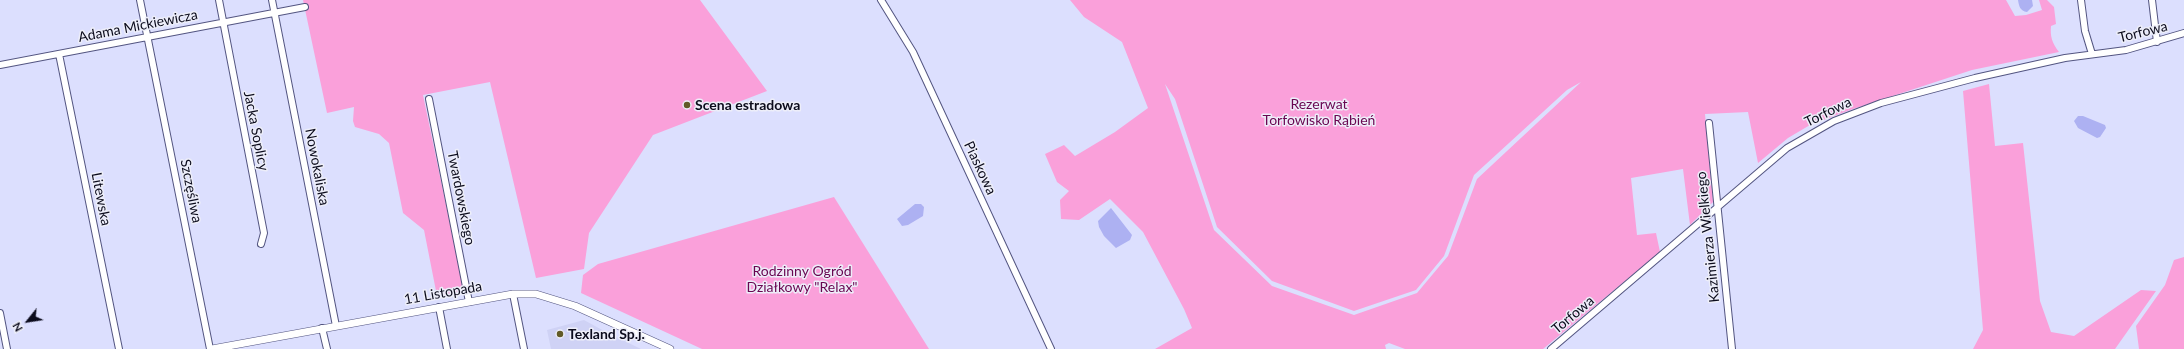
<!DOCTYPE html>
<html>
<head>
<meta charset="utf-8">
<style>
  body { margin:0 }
  #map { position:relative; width:2184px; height:349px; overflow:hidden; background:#dcdffe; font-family:Lato,sans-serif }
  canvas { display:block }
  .north { position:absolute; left:8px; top:301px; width:40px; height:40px; -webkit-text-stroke:3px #edeef9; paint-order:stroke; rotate:240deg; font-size:11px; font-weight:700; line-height:16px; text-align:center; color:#0b0b1c }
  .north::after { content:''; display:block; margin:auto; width:14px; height:18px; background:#0b0b1c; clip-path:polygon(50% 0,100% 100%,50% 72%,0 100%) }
</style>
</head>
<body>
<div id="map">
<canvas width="2184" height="349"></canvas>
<div class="north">N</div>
</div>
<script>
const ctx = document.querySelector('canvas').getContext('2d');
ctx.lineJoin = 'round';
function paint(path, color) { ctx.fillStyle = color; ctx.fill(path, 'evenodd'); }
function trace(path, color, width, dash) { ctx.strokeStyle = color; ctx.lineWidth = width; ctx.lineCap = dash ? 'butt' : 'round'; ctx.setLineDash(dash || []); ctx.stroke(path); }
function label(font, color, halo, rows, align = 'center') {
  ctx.font = font + ' Lato,sans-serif'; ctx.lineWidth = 3; ctx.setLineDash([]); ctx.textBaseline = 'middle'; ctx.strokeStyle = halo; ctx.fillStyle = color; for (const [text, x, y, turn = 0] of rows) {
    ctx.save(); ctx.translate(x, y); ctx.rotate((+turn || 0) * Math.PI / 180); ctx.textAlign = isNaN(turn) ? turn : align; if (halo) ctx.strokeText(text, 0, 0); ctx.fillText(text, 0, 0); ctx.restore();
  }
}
const built = new Path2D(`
  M584,320L604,331L641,349H551L547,330Z`);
const green = new Path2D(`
  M303,0H700L767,91L653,135L589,233L584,269L536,278L490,82L423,95L464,291L437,296L424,230L403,213L389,143L379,134L355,127L353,121L354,107L327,113Z
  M1070,0H2006L2015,16L2026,15L2042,10L2039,0H2047L2054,7L2056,24L2051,26C2050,36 2052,43 2059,52L1972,70L1850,110L1810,125L1788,138L1758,163L1748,112L1705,114L1713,202L1690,225L1683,169L1631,178L1637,235L1656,233L1660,252L1543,349H1405L1389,343L1385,345L1386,349H1155L1192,328L1184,309L1143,232L1110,199L1079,220L1061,219L1060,200L1069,191L1057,182L1045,154L1064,145L1075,156L1115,132L1148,108L1122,42L1084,17ZM1581,82L1477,179L1448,256L1417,293L1354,315L1272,286L1214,230L1165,84L1175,99L1217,227L1272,281L1354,311L1416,290L1444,256L1474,175L1567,90Z
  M1989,84L1995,146L2023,143L2040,301L2051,332L2074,336L2141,290L2156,291L2115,349H1973L1983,330L1963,91Z
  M834,197L929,349H702L581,293L583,275L598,264Z
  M2184,257V349H2139L2136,326L2165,285L2174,260Z`);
const water = new Path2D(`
  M2018,0H2032L2033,6L2027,12C2020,11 2019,6 2018,0Z
  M2078,116H2083L2105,125L2106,128L2100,137L2097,138L2078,128L2074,121Z
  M915,204H921L924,207L923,216L908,225L902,226L897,219Z
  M1111,208L1132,235L1130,240L1116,248L1104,236L1099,227L1098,221Z`);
const minor = new Path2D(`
  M140,0L210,349
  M219,0L264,233L261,244
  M272,0L336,326
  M881,0L913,52L1051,349
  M2081,0L2085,31L2092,54
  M2152,0L2157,42
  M59,54L119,349
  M0,65L305,7
  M429,99L469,302
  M1709,123L1732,349
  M513,294L524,349
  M439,307L447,349
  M0,313L7,349
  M322,328L327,349
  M1551,349L1787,148L1834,121L1881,103L1975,78L2065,58L2126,50L2184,33`);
const tertiary = new Path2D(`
  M212,349L513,294H536L575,306L670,349`);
const markers = [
  [687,105,4,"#615a27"],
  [560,334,4,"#615a27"]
];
const streetNames = [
  ["Adama Mickiewicza",138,26,-11],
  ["Torfowa",2143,32,-14],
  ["Torfowa",1828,112,-26],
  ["Jacka Soplicy",256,131,79],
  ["Nowokaliska",317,167,79],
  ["Piaskowa",980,168,65],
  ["Szczęśliwa",191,191,79],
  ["Twardowskiego",461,198,79],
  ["Litewska",101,199,79],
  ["Kazimierza Wielkiego",1708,237,-96],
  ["11 Listopada",443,293,-10],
  ["Torfowa",1573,315,-40]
];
const parkNames = [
  ["Rezerwat",1319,104],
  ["Torfowisko Rąbień",1319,120],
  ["Rodzinny Ogród",802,271],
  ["Działkowy \"Relax\"",802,287]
];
const poiNames = [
  ["Scena estradowa",695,105],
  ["Texland Sp.j.",568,334]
];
paint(built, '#cfd2f5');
paint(green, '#faa0da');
paint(water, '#adb1f2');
trace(minor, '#535581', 8);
trace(tertiary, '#535581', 8);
trace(minor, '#fff', 6);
trace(tertiary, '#fff', 7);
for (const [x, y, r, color] of markers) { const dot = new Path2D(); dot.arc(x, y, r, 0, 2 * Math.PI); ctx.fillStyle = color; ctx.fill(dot); trace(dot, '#edeef9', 1.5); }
label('14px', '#0b0b1c', '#edeef9', streetNames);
label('14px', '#690551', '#edeef9', parkNames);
label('bold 14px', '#0b0b1c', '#edeef9', poiNames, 'left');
</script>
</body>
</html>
